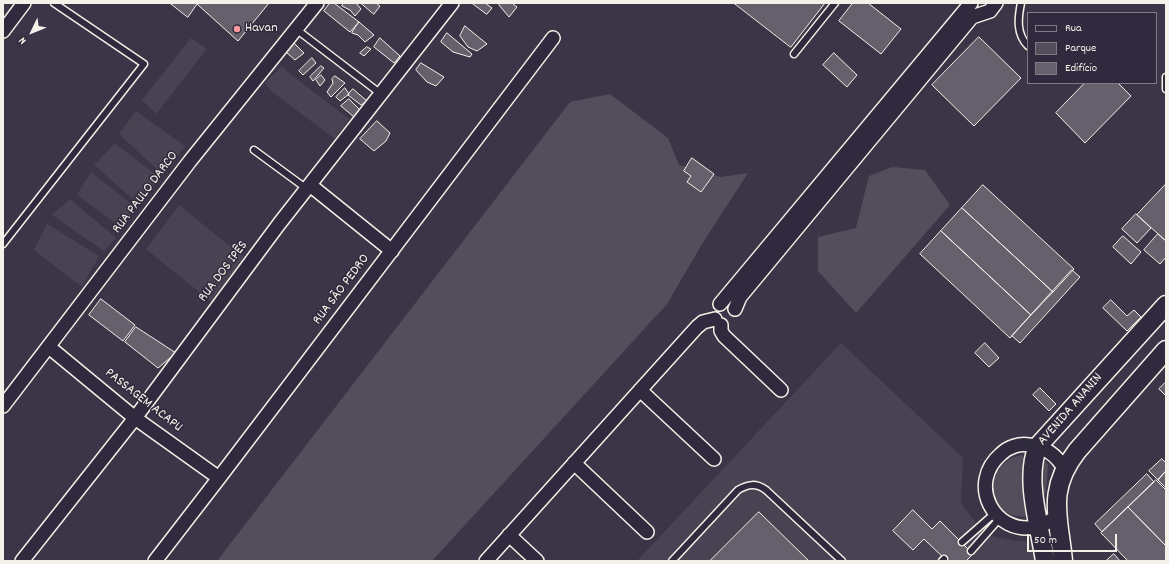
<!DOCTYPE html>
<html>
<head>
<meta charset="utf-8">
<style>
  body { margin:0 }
  #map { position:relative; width:1169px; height:564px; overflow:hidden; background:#3b3647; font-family:Dekko,sans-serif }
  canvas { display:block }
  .frame { position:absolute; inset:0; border:4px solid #f4f1e8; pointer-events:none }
  .legend { position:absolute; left:1027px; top:12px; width:130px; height:72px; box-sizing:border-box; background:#2f2a3d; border:1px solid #7e7a81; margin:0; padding:5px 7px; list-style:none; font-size:12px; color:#f4f1e8 }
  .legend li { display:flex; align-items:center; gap:8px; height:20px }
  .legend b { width:20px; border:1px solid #7e7a81 }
  .north { position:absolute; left:12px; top:12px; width:40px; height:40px; -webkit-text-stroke:3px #2f2a3d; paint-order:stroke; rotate:227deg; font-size:11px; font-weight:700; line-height:16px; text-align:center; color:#f4f1e8 }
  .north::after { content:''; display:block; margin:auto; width:14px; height:18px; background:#f4f1e8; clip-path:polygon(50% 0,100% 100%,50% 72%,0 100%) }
  .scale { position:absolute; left:1027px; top:534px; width:90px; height:18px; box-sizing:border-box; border:2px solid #f4f1e8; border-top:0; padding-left:5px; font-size:12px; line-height:14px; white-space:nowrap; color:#f4f1e8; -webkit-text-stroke:3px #2f2a3d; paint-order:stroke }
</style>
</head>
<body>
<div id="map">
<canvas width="1169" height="564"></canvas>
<div class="frame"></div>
<ul class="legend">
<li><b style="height:5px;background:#2f2a3d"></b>Rua</li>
<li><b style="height:11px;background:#534e5c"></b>Parque</li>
<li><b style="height:11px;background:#65616c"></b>Edifício</li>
</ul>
<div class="north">N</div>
<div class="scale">50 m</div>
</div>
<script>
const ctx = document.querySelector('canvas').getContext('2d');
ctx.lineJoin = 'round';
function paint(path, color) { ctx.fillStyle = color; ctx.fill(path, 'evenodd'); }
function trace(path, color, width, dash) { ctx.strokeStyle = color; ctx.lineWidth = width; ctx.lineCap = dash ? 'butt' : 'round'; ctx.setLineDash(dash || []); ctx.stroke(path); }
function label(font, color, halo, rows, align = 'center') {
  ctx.font = font + ' Dekko,sans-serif'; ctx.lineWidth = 3; ctx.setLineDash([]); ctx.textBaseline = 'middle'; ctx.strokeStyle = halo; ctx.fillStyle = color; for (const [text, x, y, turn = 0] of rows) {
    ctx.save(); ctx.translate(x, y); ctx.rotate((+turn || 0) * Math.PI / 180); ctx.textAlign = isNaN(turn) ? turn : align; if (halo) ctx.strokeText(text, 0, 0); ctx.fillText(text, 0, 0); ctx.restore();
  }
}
const built = new Path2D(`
  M191,38L207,49L156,114L142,100Z
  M282,66L289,73L349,119L335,139L271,91L265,83Z
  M136,111L185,146L163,175L119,134Z
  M115,143L160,178L137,203L94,165Z
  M91,172L135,207L121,227L77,195Z
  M70,199L116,238L104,251L52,215Z
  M179,205L246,259L214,304L146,249Z
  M47,224L99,256L82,287L34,250Z
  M841,343L963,458L961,503L985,535L1017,541H1036L1037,561H637Z`);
const green = new Path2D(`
  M610,94L668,138L679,165L721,177L748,173L702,244L667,304L432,561H217L570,102Z
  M892,167L925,170L950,205L856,313L818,271V237L856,228L869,176Z
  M1023,455L1030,516C983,522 980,461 1023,455Z
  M1042,460L1048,464C1047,478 1048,492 1041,505Z`);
const building = new Path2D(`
  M170,3H269L238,41L197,4L188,17Z
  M330,3H334L359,22L350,32L324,11Z
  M344,3H356L361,9L355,16L350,10L342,6Z
  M361,3H376L380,6L374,14Z
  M472,3H485L492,8L487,14Z
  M501,3H512L517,7L509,17L499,5Z
  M734,3H825L791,47Z
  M853,3H868L901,29L881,54L839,21Z
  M359,22L374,35L365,42L358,35L352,33Z
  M465,26L487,44L477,51L468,47L460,36Z
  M447,33L472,54L470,57L453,52L441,42Z
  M979,37L1021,78L974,126L932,85Z
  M380,38L400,56L394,63L374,47Z
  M294,43L304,53L295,60L286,52Z
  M367,47L371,49L364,56L360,53Z
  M834,53L857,75L847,87L823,65Z
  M312,58L316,63L303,75L299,71Z
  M421,63L444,77L436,86L427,82L416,70Z
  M321,66L324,68L313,81L310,77Z
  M321,75L325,80L320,86L316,80Z
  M335,76L345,83L331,97L327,92L333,83L332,79Z
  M1085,83H1118L1131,96L1085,143L1056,113Z
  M345,88L349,94L340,101L336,97Z
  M353,89L367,101L361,105L348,95Z
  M349,99L360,110L354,117L341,106Z
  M377,121L390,133L386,141L374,151L360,139Z
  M692,158L714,174L701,192L687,182L691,176L684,171Z
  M1166,184V241L1137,215Z
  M983,185L1074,269L1053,292L962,208Z
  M962,208L1053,292L1031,315L941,231Z
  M1136,214L1151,228L1137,243L1122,229Z
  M941,231L1031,315L1010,338L920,254Z
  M1158,234L1166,241V257L1160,264L1144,250Z
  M1123,236L1141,252L1131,264L1113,247Z
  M1072,270L1080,277L1020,343L1012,336Z
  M101,299L135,325L123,341L89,315Z
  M1111,300L1127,316L1134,310L1141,317L1127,331L1103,308Z
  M136,327L176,353L158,368L125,342Z
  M985,343L999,358L989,367L975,353Z
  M1166,382V396L1159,389Z
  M1040,388L1056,404L1049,411L1033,395Z
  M1162,459L1166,463V471L1158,480L1149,471Z
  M1166,471V488L1158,480Z
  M1147,474L1154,482L1102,532L1095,524Z
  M1156,480L1166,490V546L1128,507Z
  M1128,507L1166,546V561H1128L1101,533Z
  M913,510L932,529L940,521L973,554L966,561H947L924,539L913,550L893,531Z
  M759,512L809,561H710Z
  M1114,554L1120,561H1106Z`);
const lane = new Path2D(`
  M1021,3C1018,18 1016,34 1028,46
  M296,29L381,94
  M794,54L835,3
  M1166,77V89
  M254,150L307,189
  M3,244L144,64L54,3
  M962,542L995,513
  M971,551L1000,518
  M672,561L738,490C748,484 756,483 766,490L842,561
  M942,561L944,559`);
const street = new Path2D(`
  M3,31L24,3
  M310,185L392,251
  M720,304L971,3
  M735,309L740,297L972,17L990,11L996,3
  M721,325V331L724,336L781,390
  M49,347L135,418L219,478
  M640,390L714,459
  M3,406L190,161L317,3
  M574,463L647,532
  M1056,517C1050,521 1044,525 1037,527C993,536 967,483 1001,454C1008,447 1020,443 1029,445C1046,447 1057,455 1065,470
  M509,535L537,561
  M22,561L135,418L279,224L452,3
  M155,561L219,478L553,38
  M486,561L697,327L703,322L715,319`);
const secondary = new Path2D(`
  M1045,561C1040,526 1024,479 1038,446L1166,305
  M1063,561C1059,517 1046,491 1077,451L1166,350`);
const markers = [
  [237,29,4,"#ff9aa2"]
];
const poiNames = [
  ["Havan",245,29]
];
const streetNames = [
  ["RUA PAULO DARCO",146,193,-53],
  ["RUA DOS IPÊS",224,272,-53],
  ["RUA SÃO PEDRO",342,290,-53],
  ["PASSAGEM ACAPU",143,401,38],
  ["AVENIDA ANANIN",1071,410,-49]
];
paint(built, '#484352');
paint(green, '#534e5c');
paint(building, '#65616c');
trace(building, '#f4f1e8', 1);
trace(lane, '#f4f1e8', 9);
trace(street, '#f4f1e8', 16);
trace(secondary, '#f4f1e8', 21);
trace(lane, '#2f2a3d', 6);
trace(street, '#2f2a3d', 13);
trace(secondary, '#2f2a3d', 18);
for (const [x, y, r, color] of markers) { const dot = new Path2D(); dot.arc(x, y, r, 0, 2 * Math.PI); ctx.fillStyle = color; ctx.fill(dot); trace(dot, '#2f2a3d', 1.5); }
label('14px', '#f4f1e8', '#2f2a3d', poiNames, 'left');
label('14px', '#f4f1e8', '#2f2a3d', streetNames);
</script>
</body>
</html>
